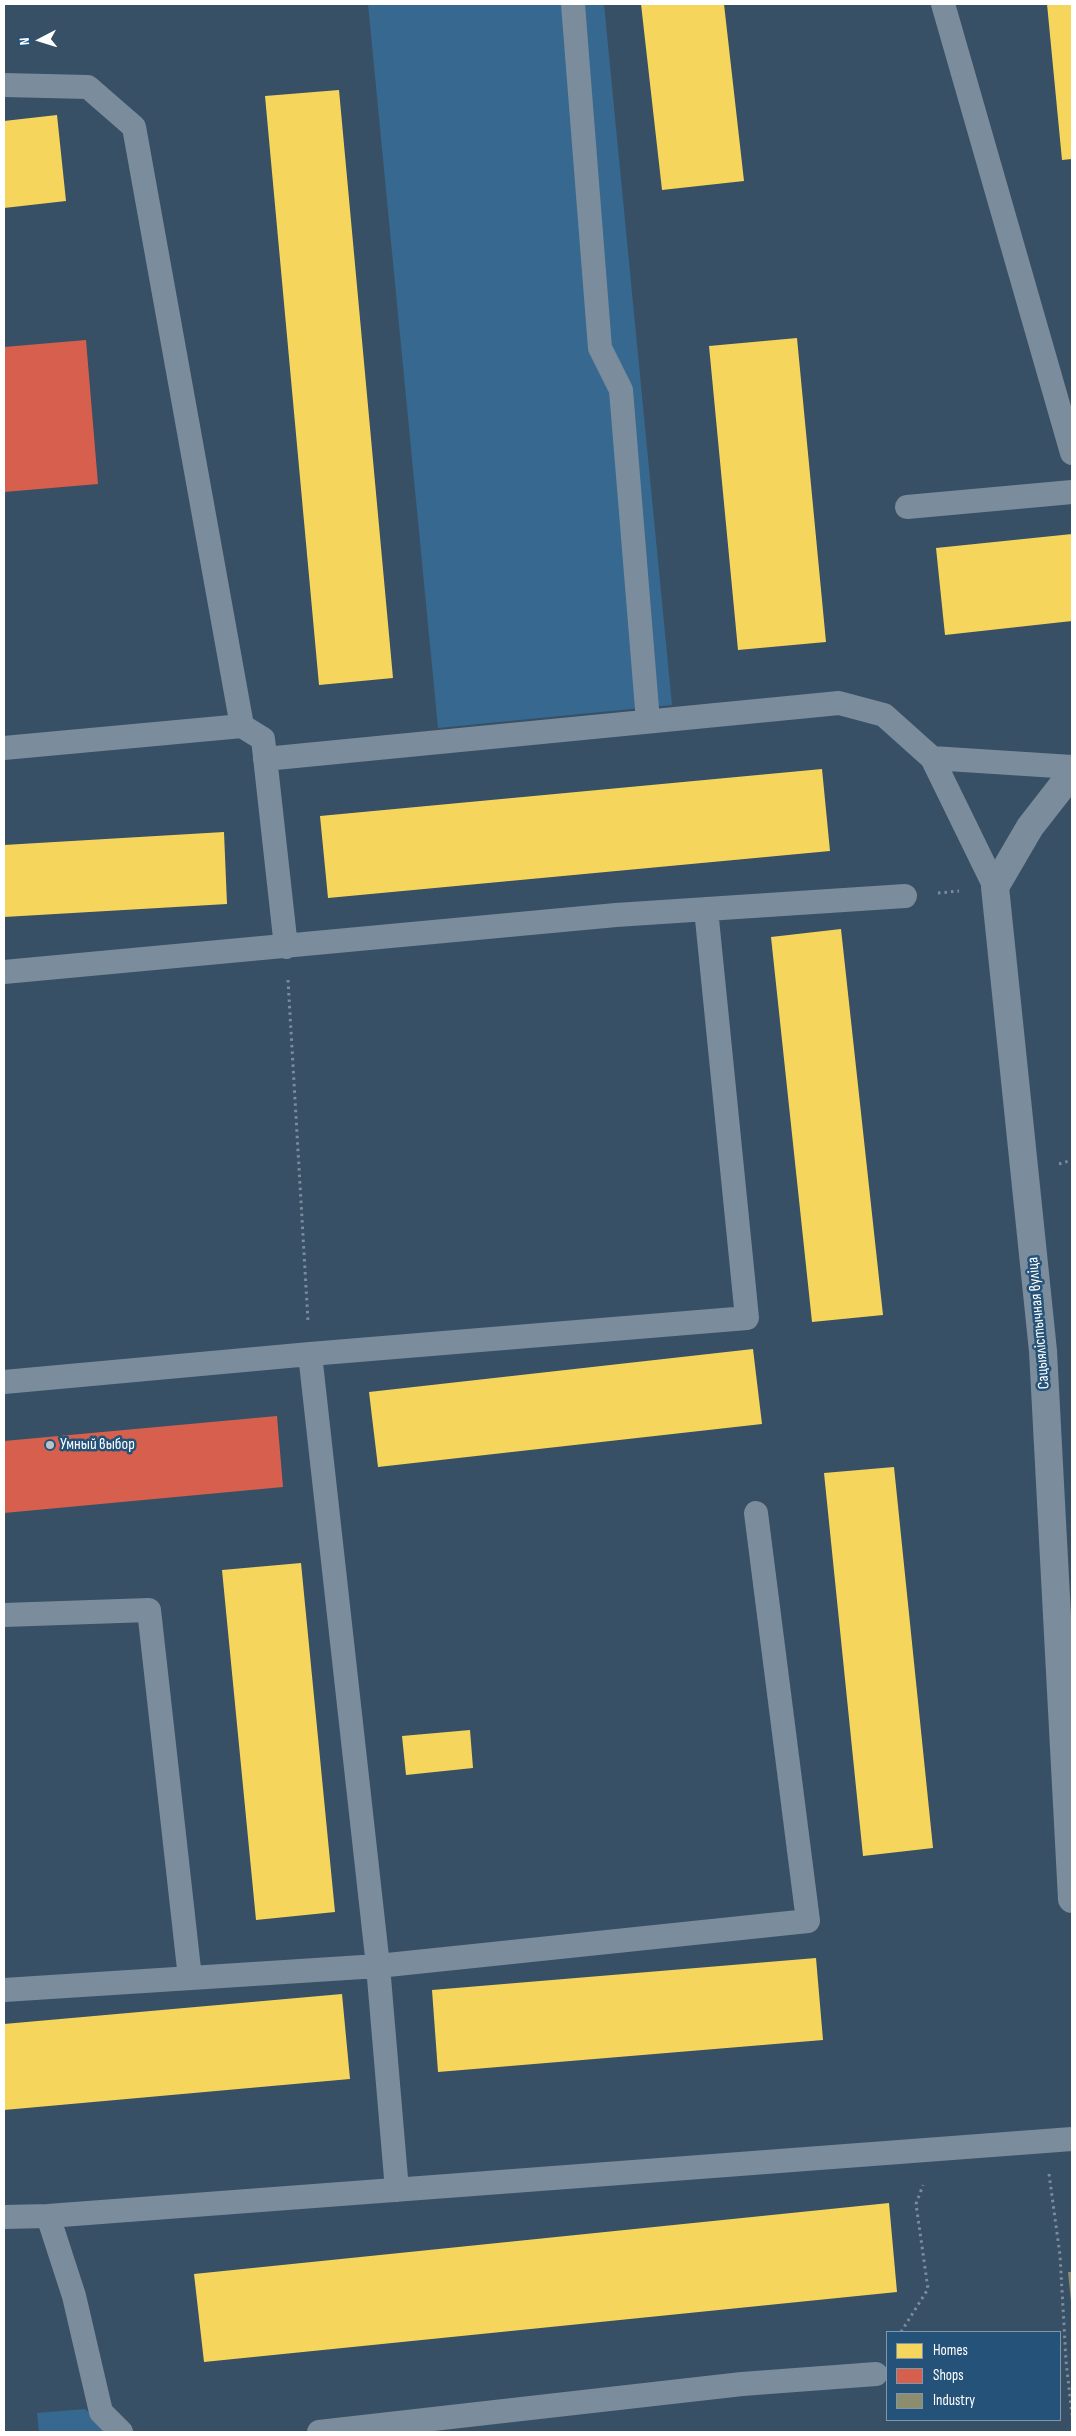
<!DOCTYPE html>
<html>
<head>
<meta charset="utf-8">
<style>
  body { margin:0 }
  #map { position:relative; width:1076px; height:2436px; overflow:hidden; background:#375065; font-family:"Sofia Sans Condensed",sans-serif }
  canvas { display:block }
  .frame { position:absolute; inset:0; border:5px solid #fff; pointer-events:none }
  .legend { position:absolute; left:886px; top:2331px; width:175px; height:90px; box-sizing:border-box; background:#245278; border:1px solid #7c97ae; margin:0; padding:6px 9px; list-style:none; font-size:15px; color:#fff }
  .legend li { display:flex; align-items:center; gap:10px; height:25px }
  .legend b { width:25px; border:1px solid #7c97ae }
  .north { position:absolute; left:15px; top:15px; width:50px; height:50px; -webkit-text-stroke:4px #245278; paint-order:stroke; rotate:265deg; font-size:14px; font-weight:700; line-height:20px; text-align:center; color:#fff }
  .north::after { content:''; display:block; margin:auto; width:18px; height:22px; background:#fff; clip-path:polygon(50% 0,100% 100%,50% 72%,0 100%) }
</style>
</head>
<body>
<div id="map">
<canvas width="1076" height="2436"></canvas>
<div class="frame"></div>
<ul class="legend">
<li><b style="height:14px;background:#f6d55c"></b>Homes</li>
<li><b style="height:14px;background:#d6604d"></b>Shops</li>
<li><b style="height:14px;background:#8c8c6e"></b>Industry</li>
</ul>
<div class="north">N</div>
</div>
<script>
const ctx = document.querySelector('canvas').getContext('2d');
ctx.lineJoin = 'round';
function paint(path, color) { ctx.fillStyle = color; ctx.fill(path, 'evenodd'); }
function trace(path, color, width, dash) { ctx.strokeStyle = color; ctx.lineWidth = width; ctx.lineCap = dash ? 'butt' : 'round'; ctx.setLineDash(dash || []); ctx.stroke(path); }
function label(font, color, halo, rows, align = 'center') {
  ctx.font = font + ' "Sofia Sans Condensed",sans-serif'; ctx.lineWidth = 5; ctx.setLineDash([]); ctx.textBaseline = 'middle'; ctx.strokeStyle = halo; ctx.fillStyle = color; for (const [text, x, y, turn = 0] of rows) {
    ctx.save(); ctx.translate(x, y); ctx.rotate((+turn || 0) * Math.PI / 180); ctx.textAlign = isNaN(turn) ? turn : align; if (halo) ctx.strokeText(text, 0, 0); ctx.fillText(text, 0, 0); ctx.restore();
  }
}
const green = new Path2D(`
  M368,4H604L672,705L438,728Z
  M85,2409L110,2432H39L37,2413Z`);
const homes = new Path2D(`
  M641,4H724L744,181L662,190Z
  M1047,4H1072V159L1062,160Z
  M339,90L393,678L319,685L265,96Z
  M57,115L66,201L4,208V121Z
  M797,338L826,642L738,650L709,346Z
  M1072,534V621L945,635L936,548Z
  M822,769L830,851L328,898L320,816Z
  M224,832L227,904L4,917V845Z
  M841,929L883,1315L812,1322L771,937Z
  M753,1349L762,1424L378,1467L369,1392Z
  M894,1467L933,1848L863,1856L824,1473Z
  M301,1563L335,1912L256,1920L222,1570Z
  M470,1730L473,1768L406,1775L402,1736Z
  M816,1958L823,2040L438,2072L432,1990Z
  M342,1994L350,2079L4,2110V2024Z
  M889,2203L897,2292L204,2362L194,2274Z`);
const shops = new Path2D(`
  M86,340L98,484L4,492V347Z
  M277,1416L283,1487L4,1513V1441Z`);
const industry = new Path2D(`
  M1068,2272H1072V2301H1071Z`);
const path = new Path2D(`
  M938,893L959,891
  M288,980L308,1321
  M1059,1164L1072,1160
  M1049,2174L1060,2255L1066,2361L1072,2415
  M901,2332L928,2289L916,2204L923,2185`);
const lane = new Path2D(`
  M573,4L600,348L621,390L648,721
  M943,4L1072,453
  M4,85L88,87L134,127L242,726
  M907,507L1072,492
  M4,748L242,726L263,739L286,947
  M932,758L1072,767
  M265,759L839,703L884,715L932,758L995,887
  M4,972L616,915L905,896
  M310,1354L747,1318L706,909
  M4,1382L310,1354L378,1966L397,2190
  M4,1615L149,1610L190,1978
  M4,1990L378,1966L808,1921L756,1513
  M48,2216L74,2296L101,2412L121,2432
  M4,2217L48,2216L1072,2139
  M319,2432L742,2384L876,2374`);
const street = new Path2D(`
  M1072,773L1030,827L995,887L1043,1351L1072,1899`);
const markers = [
  [50,1445,5,"#b9c2c9"]
];
const streetNames = [
  ["Сацыялістычная вуліца",1039,1323,-95]
];
const poiNames = [
  ["Умный выбор",60,1445]
];
paint(green, '#37688f');
paint(homes, '#f6d55c');
paint(shops, '#d6604d');
paint(industry, '#8c8c6e');
trace(path, '#7b8c9c', 3, [2.5, 4]);
trace(lane, '#7b8c9c', 24);
trace(street, '#7b8c9c', 28);
for (const [x, y, r, color] of markers) { const dot = new Path2D(); dot.arc(x, y, r, 0, 2 * Math.PI); ctx.fillStyle = color; ctx.fill(dot); trace(dot, '#245278', 2); }
label('16px', '#fff', '#245278', streetNames);
label('16px', '#fff', '#245278', poiNames, 'left');
</script>
</body>
</html>
